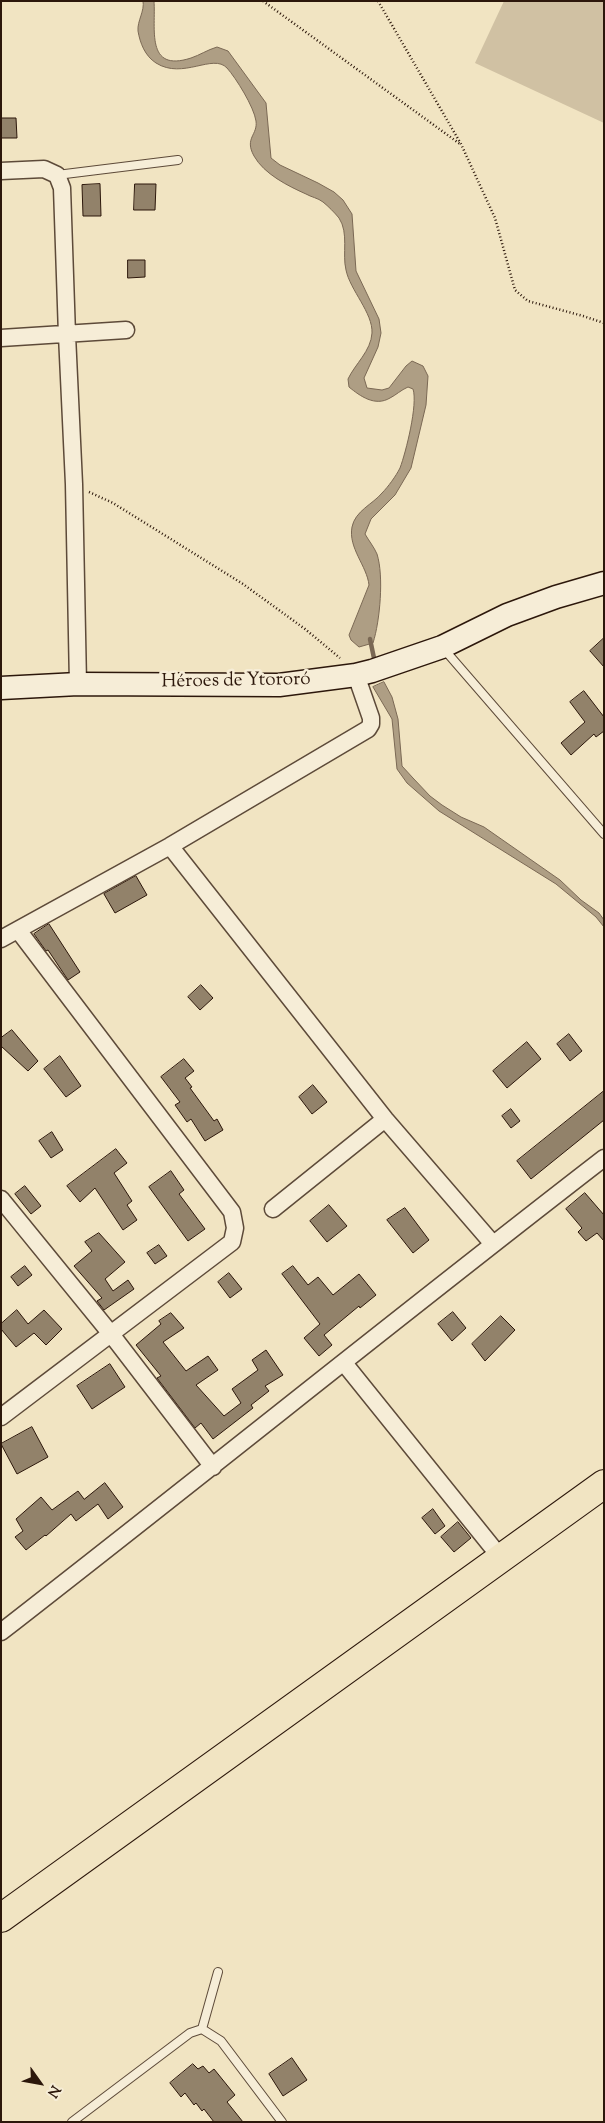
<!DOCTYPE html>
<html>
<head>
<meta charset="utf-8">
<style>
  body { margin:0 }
  #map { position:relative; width:605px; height:2123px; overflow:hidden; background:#f1e4c2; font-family:"Sorts Mill Goudy",serif }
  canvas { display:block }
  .frame { position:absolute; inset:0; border:2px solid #2c170b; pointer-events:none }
  .north { position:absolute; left:15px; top:2058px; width:50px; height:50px; -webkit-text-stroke:4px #f6edd7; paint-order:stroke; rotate:122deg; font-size:14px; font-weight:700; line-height:20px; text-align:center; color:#2c170b }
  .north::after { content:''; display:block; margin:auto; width:18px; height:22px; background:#2c170b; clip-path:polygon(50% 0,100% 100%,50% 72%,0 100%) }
</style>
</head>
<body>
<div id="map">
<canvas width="605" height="2123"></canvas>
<div class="frame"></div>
<div class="north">N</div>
</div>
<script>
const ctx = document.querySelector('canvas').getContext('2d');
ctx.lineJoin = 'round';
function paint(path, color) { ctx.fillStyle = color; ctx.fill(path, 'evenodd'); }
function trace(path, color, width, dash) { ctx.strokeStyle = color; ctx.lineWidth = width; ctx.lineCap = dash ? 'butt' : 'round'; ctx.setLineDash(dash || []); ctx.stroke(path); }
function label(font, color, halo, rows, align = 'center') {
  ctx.font = font + ' "Sorts Mill Goudy",serif'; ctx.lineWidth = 5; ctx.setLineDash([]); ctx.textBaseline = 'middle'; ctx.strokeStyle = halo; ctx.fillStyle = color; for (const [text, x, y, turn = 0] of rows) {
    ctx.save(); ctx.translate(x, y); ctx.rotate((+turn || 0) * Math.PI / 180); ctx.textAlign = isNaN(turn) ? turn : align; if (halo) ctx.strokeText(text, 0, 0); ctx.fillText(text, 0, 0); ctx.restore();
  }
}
const green = new Path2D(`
  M504,1H604V123L475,63Z`);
const water = new Path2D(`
  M143,1H154C156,28 145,73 191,58C200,55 207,50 217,47L228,51L266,103L271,158L280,165L318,183L334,192L343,200L352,214L356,271L379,319L381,333L378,347L364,378L367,388L382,390L389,388L406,366L412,361L423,366L428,376L426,405L411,468L395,495L371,519L365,534C369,541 374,547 377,554C384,576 380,621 373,643L359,647L351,640L349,635L369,585C367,566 348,548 352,527C355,511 373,504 382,493C388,487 396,476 400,468C406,452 418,404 413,389L408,387C401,390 396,395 390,398C375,407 360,396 349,387L348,379C355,364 371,351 372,333C373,313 350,290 346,270C342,254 349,233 339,218C335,213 328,206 323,202C318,198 311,197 306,194C288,186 264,174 254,156C244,138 258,135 256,121C254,107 236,78 227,68C213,53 183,80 156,63C145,56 140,43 138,31C137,21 145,11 143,1Z
  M384,682L392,697L398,719L402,766L413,778L430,796L442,805L461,817L484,827L560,880L581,900L599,913L604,920V927L596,917L556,884L439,811L407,783L397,769L392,719L373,687Z`);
const stream = new Path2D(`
  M370,639L375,663`);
const building = new Path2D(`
  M1,118H16L17,138H1Z
  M100,184L101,216H83L82,185Z
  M135,184H156L155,210H134Z
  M128,260H145V277L128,278Z
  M604,638V667L590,651Z
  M584,691L604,717V731L596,737L594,734L571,755L561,743L585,722L570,702Z
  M136,876L147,895L115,913L104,894Z
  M49,924L80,972L68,980L48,950L46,951L34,934Z
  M201,985L213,998L200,1010L188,997Z
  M12,1030L38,1061L28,1071L1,1046V1038Z
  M569,1034L582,1051L570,1061L557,1044Z
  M527,1042L541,1059L507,1088L493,1071Z
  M60,1056L81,1086L66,1097L44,1069Z
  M184,1059L194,1071L185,1078L192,1087L190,1088L214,1121L217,1119L223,1130L205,1141L191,1119L187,1122L175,1105L180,1102L161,1077Z
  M313,1085L327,1102L312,1114L299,1097Z
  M604,1091V1120L531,1179L517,1161Z
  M511,1109L520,1121L511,1128L502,1116Z
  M52,1132L63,1150L51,1158L39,1141Z
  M116,1149L127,1163L114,1173L132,1201L127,1205L137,1220L123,1230L95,1188L80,1202L67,1186Z
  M171,1171L184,1190L179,1194L205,1229L188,1241L149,1187Z
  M25,1186L41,1206L31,1214L15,1194Z
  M585,1193L604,1215V1241L597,1233L586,1241L578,1232L582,1228L566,1209Z
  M329,1205L347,1226L327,1242L310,1221Z
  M405,1208L429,1240L413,1253L387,1220Z
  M99,1233L125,1262L105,1279L113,1291L128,1280L134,1289L104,1310L97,1301L102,1298L74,1266L92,1251L85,1242Z
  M159,1245L167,1256L155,1264L147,1253Z
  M25,1266L32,1275L18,1286L11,1277Z
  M293,1266L308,1285L318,1277L333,1295L359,1274L376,1295L360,1308L359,1306L324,1335L332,1345L319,1356L304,1338L320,1324L282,1274Z
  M229,1273L242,1289L230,1298L218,1282Z
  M17,1310L28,1324L44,1310L62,1329L46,1345L34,1333L16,1347L1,1329V1324Z
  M453,1312L466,1328L452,1341L438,1324Z
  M171,1313L184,1328L163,1342L186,1371L208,1356L218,1370L196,1385L224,1416L241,1403L232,1389L258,1370L252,1360L266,1350L283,1375L265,1386L269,1391L251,1405L253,1408L213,1439L201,1423L195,1428L157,1378L161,1376L136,1345L161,1324L159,1321Z
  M501,1316L515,1330L485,1361L472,1344Z
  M110,1364L125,1387L92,1409L77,1386Z
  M32,1427L48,1457L17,1474L1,1444Z
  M105,1483L123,1507L108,1519L98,1504L76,1521L71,1514L46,1536L45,1535L26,1550L15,1537L23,1531L16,1519L41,1497L52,1510L78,1491L84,1499Z
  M433,1509L445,1526L435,1534L422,1518Z
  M458,1522L471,1538L454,1552L441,1537Z
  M292,2058L307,2080L283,2096L269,2074Z
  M193,2064L198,2069L203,2066L209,2073L214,2069L235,2095L227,2102L243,2122H214L204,2109L202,2111L196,2103L194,2105L185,2093L181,2097L170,2083Z`);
const path = new Path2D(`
  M263,1L460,144
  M378,1L461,144L495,218L515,290L528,301L583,316L604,323
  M89,492L113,503L243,584L305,629L340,658`);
const lane = new Path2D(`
  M57,175L178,160
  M443,648L604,834
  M202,2029L218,1972
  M72,2122L190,2033L202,2029L221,2041L282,2122`);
const street = new Path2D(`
  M1,171L44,169L57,175L62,188L67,335L74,484L78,684
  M1,338L126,330
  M170,846L385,1119L493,1244
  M1,939L170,846L368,729L371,724V718L356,675
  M1,1199L111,1334L213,1467
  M273,1209L385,1119
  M344,1363L501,1558
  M1,1417L232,1242L235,1228L232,1212L18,930
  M1,1632C203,1475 402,1314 604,1158`);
const secondary = new Path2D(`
  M1,688L78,684L279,685L356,675L372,671L442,647L507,615L556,597L604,583`);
const highway = new Path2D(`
  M1,1918L604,1484`);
const streetNames = [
  ["Héroes de Ytororó",236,682,-1]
];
paint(green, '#d0c1a3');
paint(water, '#ae9e84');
trace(water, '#7a6854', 1);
trace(stream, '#7a6854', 4.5);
paint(building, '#92826a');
trace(building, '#2c170b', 1);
trace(lane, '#5d4a39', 10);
trace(street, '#5d4a39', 19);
trace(secondary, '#2c170b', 25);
trace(highway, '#2c170b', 30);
trace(path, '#2c170b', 2.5, [1, 2.5]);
trace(lane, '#f6edd7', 8);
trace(street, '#f6edd7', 16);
trace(secondary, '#f6edd7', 22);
trace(highway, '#f1e4c2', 28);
label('19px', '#2c170b', '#f6edd7', streetNames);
</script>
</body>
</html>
